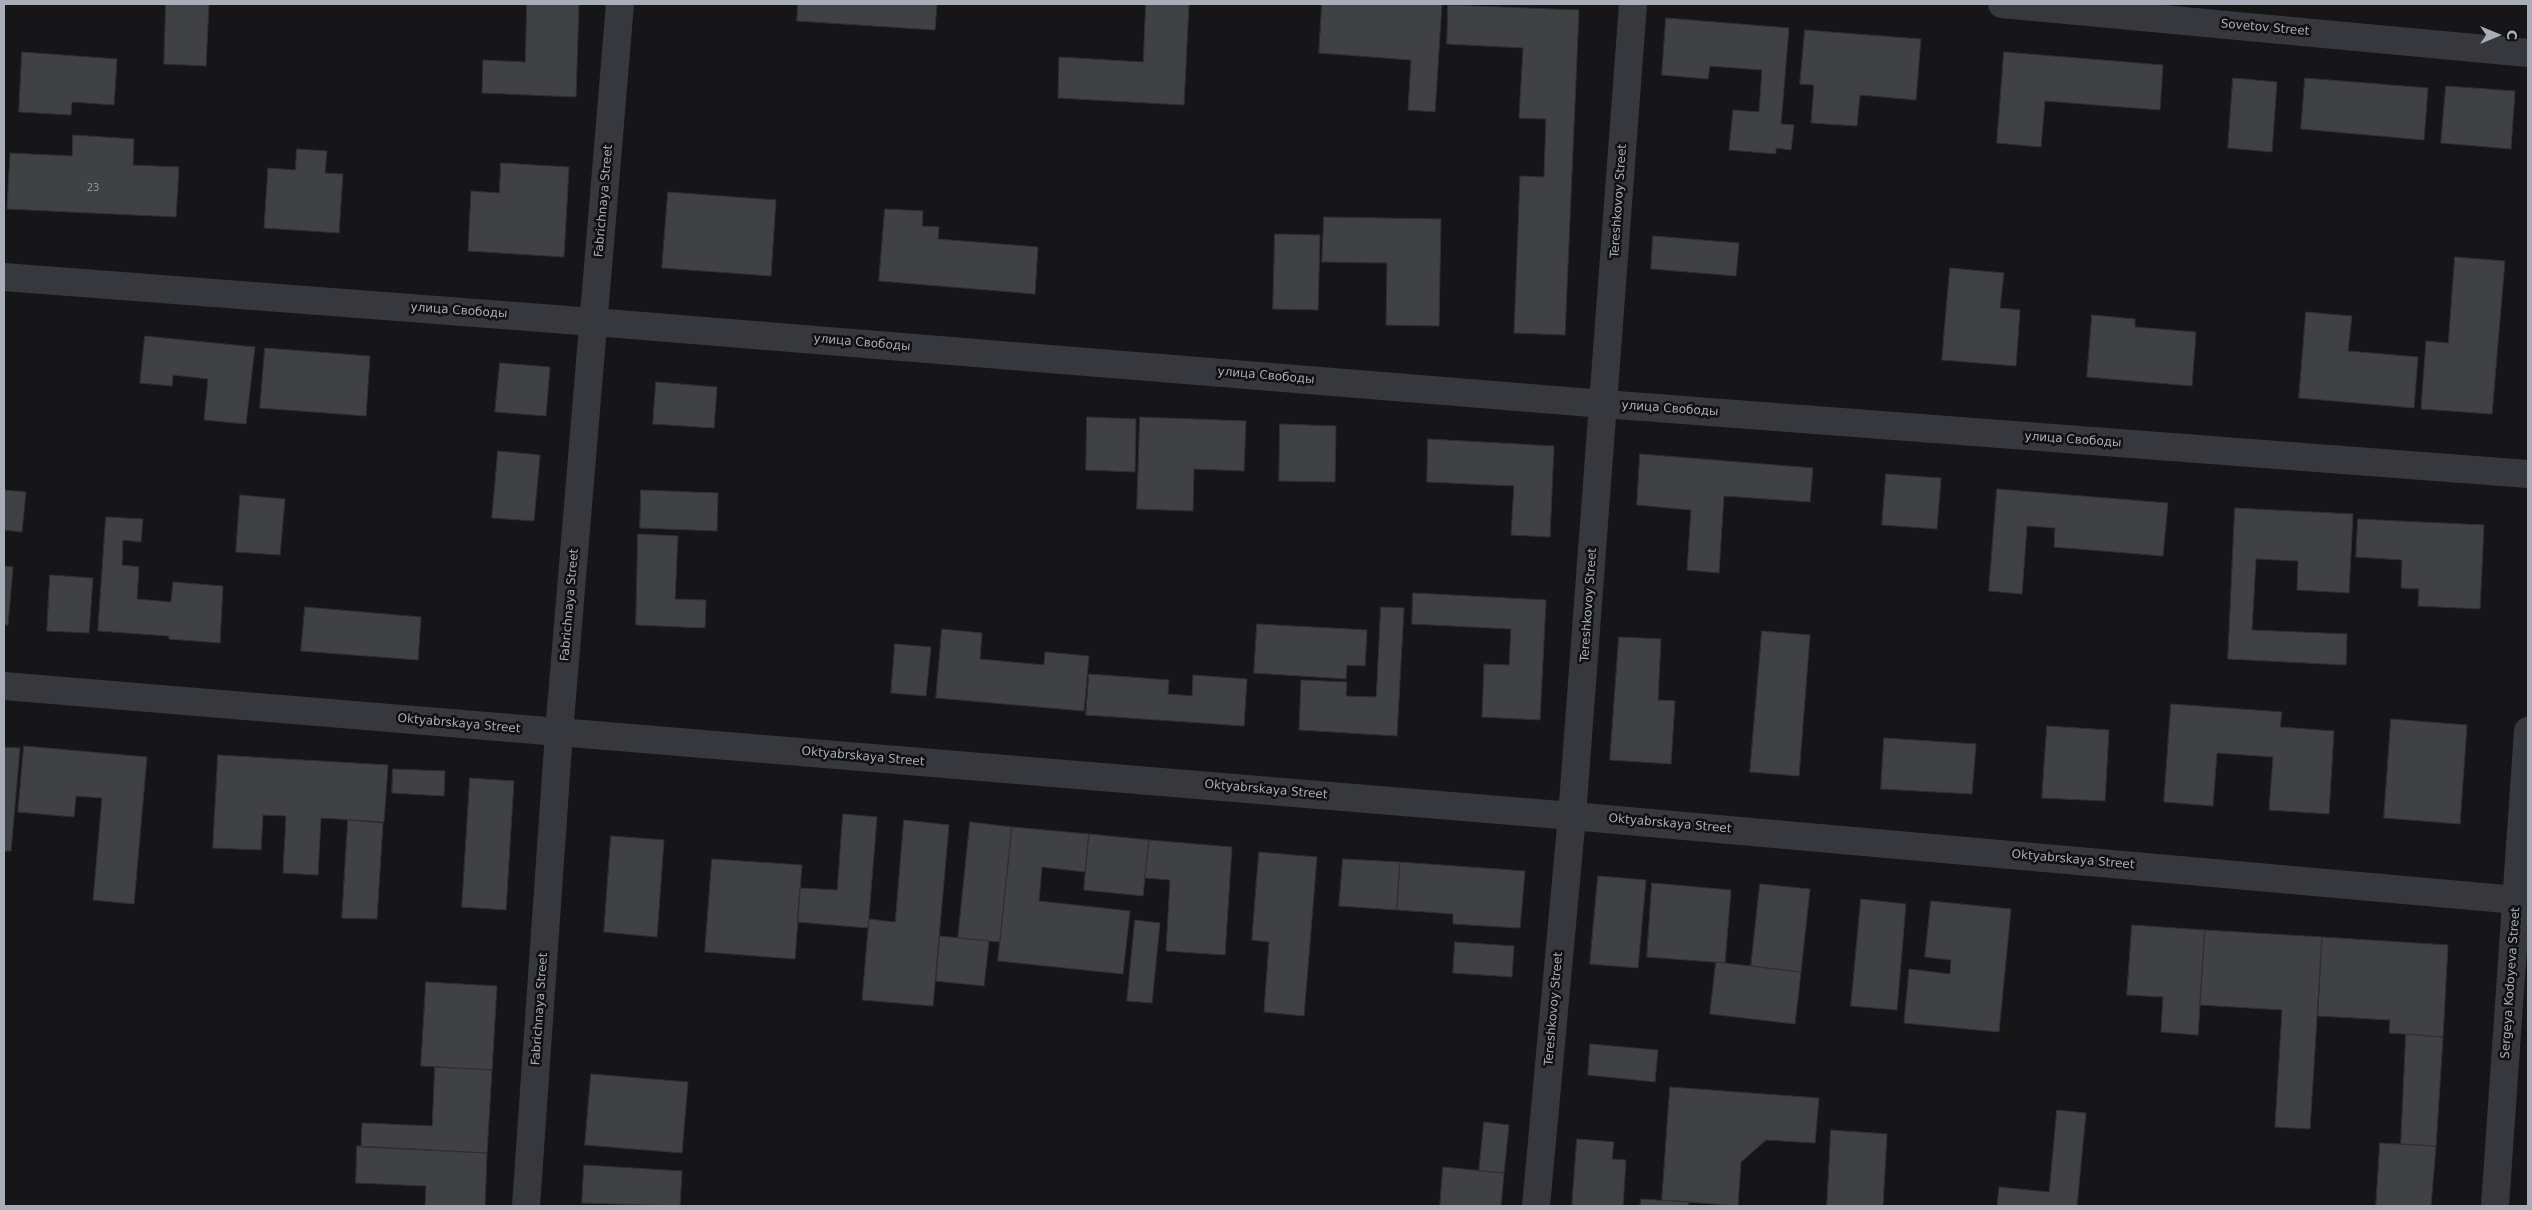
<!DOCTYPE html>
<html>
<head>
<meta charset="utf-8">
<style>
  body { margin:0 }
  #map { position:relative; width:2532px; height:1210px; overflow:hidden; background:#161618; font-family:"DejaVu Sans",sans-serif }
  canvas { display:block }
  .frame { position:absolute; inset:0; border:5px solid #a8adb8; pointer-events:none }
  .north { position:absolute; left:2472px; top:10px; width:50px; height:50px; -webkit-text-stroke:4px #111113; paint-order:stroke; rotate:90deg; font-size:14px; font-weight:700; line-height:20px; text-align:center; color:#a8adb8 }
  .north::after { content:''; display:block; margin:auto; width:18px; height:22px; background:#a8adb8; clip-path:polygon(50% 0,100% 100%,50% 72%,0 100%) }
</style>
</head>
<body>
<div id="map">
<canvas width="2532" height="1210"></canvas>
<div class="frame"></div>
<div class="north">С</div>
</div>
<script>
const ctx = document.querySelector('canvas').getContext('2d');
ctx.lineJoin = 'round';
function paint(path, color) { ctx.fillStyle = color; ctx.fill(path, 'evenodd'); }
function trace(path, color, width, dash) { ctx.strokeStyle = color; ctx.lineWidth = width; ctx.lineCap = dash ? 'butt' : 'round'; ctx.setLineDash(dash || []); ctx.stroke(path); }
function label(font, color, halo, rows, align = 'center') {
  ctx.font = font + ' "DejaVu Sans",sans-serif'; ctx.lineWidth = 5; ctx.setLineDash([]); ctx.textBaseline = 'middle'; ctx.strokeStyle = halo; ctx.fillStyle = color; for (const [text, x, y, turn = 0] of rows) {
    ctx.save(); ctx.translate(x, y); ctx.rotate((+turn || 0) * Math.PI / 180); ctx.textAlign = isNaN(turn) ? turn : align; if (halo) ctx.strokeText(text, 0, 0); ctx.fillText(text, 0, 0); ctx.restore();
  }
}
const building = new Path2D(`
  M166,4H209L206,66L164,64Z
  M527,4H579L576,97L482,93L483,60L525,62Z
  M798,4H937L935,30L797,21Z
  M1146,4H1189L1184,105L1058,98L1059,57L1143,62Z
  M1322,4H1442L1435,112L1408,110L1411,60L1319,53Z
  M1448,5L1579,10L1565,335L1514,333L1520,176L1544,177L1546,119L1519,118L1523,48L1447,44Z
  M1666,18L1789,28L1781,124L1794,125L1791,150L1776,148V154L1729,150L1733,110L1759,112L1762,70L1710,66L1708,79L1662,75Z
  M1805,30L1921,39L1916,100L1860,95L1857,126L1811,123L1814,85L1800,84Z
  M22,52L117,59L114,105L72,102L71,115L19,112Z
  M2004,52L2163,65L2160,110L2045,101L2041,147L1997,143Z
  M2233,78L2277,82L2272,152L2228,148Z
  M2305,78L2428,88L2424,140L2301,129Z
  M2446,86L2515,91L2511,149L2441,143Z
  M73,135L134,139L133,165L179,167L176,217L7,209L10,153L72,156Z
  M297,149L327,151L325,173L343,174L339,233L264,228L268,168L295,170Z
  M501,163L569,167L564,257L468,251L471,191L499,193Z
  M668,192L776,200L771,276L662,268Z
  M885,209L923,211L922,226L939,227L938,239L1038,247L1035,294L879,281Z
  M1324,217L1441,219L1439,326L1386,325L1387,263L1322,262Z
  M1275,234L1320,235L1318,310L1273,309Z
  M1653,236L1739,243L1736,276L1651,269Z
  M2455,257L2505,261L2492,414L2421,409L2426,341L2448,343Z
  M1950,268L2004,273L2000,308L2020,310L2016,366L1942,360Z
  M2306,312L2352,316L2348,351L2418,357L2414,408L2299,398Z
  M2092,315L2135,319V327L2196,332L2192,386L2087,377Z
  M145,336L255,347L246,424L204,420L208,379L173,375L172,386L140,383Z
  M265,348L370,356L366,416L260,408Z
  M500,363L550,367L546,416L495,412Z
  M656,382L717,387L714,428L653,424Z
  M1087,417L1136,419L1135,472L1086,470Z
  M1140,417L1246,421L1244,471L1194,469L1193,511L1137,509Z
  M1280,424L1336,426L1335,482L1279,481Z
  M1428,439L1554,446L1550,537L1511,535L1514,486L1427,482Z
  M498,451L540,455L534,521L492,518Z
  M1640,454L1813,468L1810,502L1724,496L1719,573L1687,570L1691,510L1637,505Z
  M1886,474L1941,478L1937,529L1882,525Z
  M1997,489L2168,503L2163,556L2054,547L2055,528L2027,526L2022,594L1989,591Z
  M4,490L26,492L22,532L4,530Z
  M641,490L718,493L717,531L640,528Z
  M240,495L285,499L280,555L236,552Z
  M2235,508L2353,514L2349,593L2297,590L2298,561L2256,559L2252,630L2347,634L2346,665L2228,659Z
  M106,517L143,519L141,542L123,540L122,565L139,567L137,599L171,602L173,582L223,586L220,643L169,639V636L98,631Z
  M2358,519L2484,525L2480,609L2418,606L2419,589L2401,588L2402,560L2356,557Z
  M638,534L678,536L675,599L706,600L705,628L636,625Z
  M4,566L13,567L8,625H4Z
  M50,575L93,578L89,633L47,631Z
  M1413,593L1546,600L1540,720L1482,717L1484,664L1509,665L1511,629L1412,624Z
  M305,607L421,617L418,660L301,651Z
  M1381,607L1404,608L1397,736L1299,730L1301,680L1347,682L1346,696L1376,697Z
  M1257,624L1367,630L1365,666L1347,665L1346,679L1254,673Z
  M942,629L982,633L980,659L1044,665L1045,652L1089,656L1084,711L936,698Z
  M1762,631L1810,635L1799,776L1750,772Z
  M1619,637L1661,639L1658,700L1675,701L1671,764L1610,760Z
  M895,644L931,647L926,696L891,693Z
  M1089,674L1169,680L1168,694L1192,696L1193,675L1247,679L1244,726L1086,715Z
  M2171,704L2282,712L2280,727L2334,731L2329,814L2269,810L2273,757L2217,753L2213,806L2164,802Z
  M2391,719L2467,725L2460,824L2384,818Z
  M2047,726L2109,730L2105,801L2042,798Z
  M1884,738L1976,744L1972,794L1881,789Z
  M24,746L147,757L134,904L93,900L102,798L76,796L74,817L18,812Z
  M4,747L20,748L11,851H4Z
  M218,755L388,765L384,822L321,818L318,875L283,873L286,816L263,815L261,850L213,848Z
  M393,769L445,771L444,796L392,793Z
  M470,778L514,781L506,910L462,907Z
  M843,814L877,817L868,928L797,922L800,888L837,890Z
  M348,820L383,823L377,919L342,918Z
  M904,820L949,825L933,1006L862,1000L869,919L895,922Z
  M970,822L1012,827L1000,942L958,938Z
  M1012,827L1089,834L1085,872L1042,867L1039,901L1130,911L1123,974L998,961Z
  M1089,834L1149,840L1143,896L1084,890Z
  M611,836L664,840L657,937L604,932Z
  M1149,840L1232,847L1225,955L1166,951L1170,880L1145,878Z
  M1259,852L1317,857L1304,1016L1264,1012L1269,942L1252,940Z
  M712,859L802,865L795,959L705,952Z
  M1343,859L1400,862L1397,910L1339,906Z
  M1400,862L1525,871L1520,928L1453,924V914L1397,910Z
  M1598,876L1646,880L1638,968L1590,964Z
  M1652,883L1731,890L1725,963L1647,957Z
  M1760,884L1810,889L1801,972L1751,966Z
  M1861,899L1906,904L1897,1010L1851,1006Z
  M1931,901L2011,909L1999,1032L1904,1023L1909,969L1950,974L1951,960L1925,957Z
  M1135,920L1160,923L1152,1003L1127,1001Z
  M2132,925L2205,930L2198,1035L2161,1032L2163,997L2127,995Z
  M2205,930L2322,937L2310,1129L2275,1127L2282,1010L2200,1005Z
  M940,936L989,941L984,986L936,981Z
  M2322,937L2448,945L2443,1037L2389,1033L2390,1020L2318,1016Z
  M1455,942L1514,946L1512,977L1453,973Z
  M1716,962L1801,972L1795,1024L1710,1014Z
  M426,982L497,986L492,1070L421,1066Z
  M2406,1034L2443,1037L2436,1146L2401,1144Z
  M1590,1044L1658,1050L1655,1082L1588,1075Z
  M435,1067L492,1070L487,1153L361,1147L362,1123L432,1126Z
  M591,1074L688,1082L682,1153L585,1145Z
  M1670,1087L1819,1098L1815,1143L1766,1140L1741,1162L1738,1206L1662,1200Z
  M2057,1110L2086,1113L2077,1206H1997L1999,1187L2049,1192Z
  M1484,1122L1509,1125L1504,1173L1479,1171Z
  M1831,1130L1887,1134L1883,1206H1827Z
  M1577,1139L1614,1142L1612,1159L1626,1160L1623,1206H1572Z
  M2380,1143L2436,1146L2431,1206H2376Z
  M357,1146L487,1153L485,1206H425L426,1186L356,1183Z
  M584,1165L682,1171L680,1206L582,1203Z
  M1443,1167L1504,1173L1501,1206H1440Z
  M1641,1199L1689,1202L1688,1206H1640Z`);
const minor = new Path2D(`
  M2002,4L2528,53
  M4,277L594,322L1604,404L2528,474
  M4,686L1572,816L2528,901
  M526,1206L559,732L620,4
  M1536,1206L1572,816L1633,4
  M2495,1206L2528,731`);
const numberNames = [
  ["23",93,188]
];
const streetNames = [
  ["Sovetov Street",2265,28,5],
  ["Fabrichnaya Street",604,201,-85],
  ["Tereshkovoy Street",1619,201,-86],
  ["улица Свободы",459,311,4],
  ["улица Свободы",862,343,5],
  ["улица Свободы",1266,376,5],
  ["улица Свободы",1670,409,4],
  ["улица Свободы",2073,440,4],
  ["Fabrichnaya Street",570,605,-85],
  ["Tereshkovoy Street",1589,605,-86],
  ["Oktyabrskaya Street",459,724,5],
  ["Oktyabrskaya Street",863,757,5],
  ["Oktyabrskaya Street",1266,790,5],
  ["Oktyabrskaya Street",1670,824,5],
  ["Oktyabrskaya Street",2073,860,5],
  ["Sergeya Kodoyeva Street",2511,983,-86],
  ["Fabrichnaya Street",540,1009,-86],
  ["Tereshkovoy Street",1554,1009,-85]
];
paint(building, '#404145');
trace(building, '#303034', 1);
trace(minor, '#37383d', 28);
label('10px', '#8e929b', null, numberNames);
label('12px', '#a8adb8', '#111113', streetNames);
</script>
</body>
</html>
